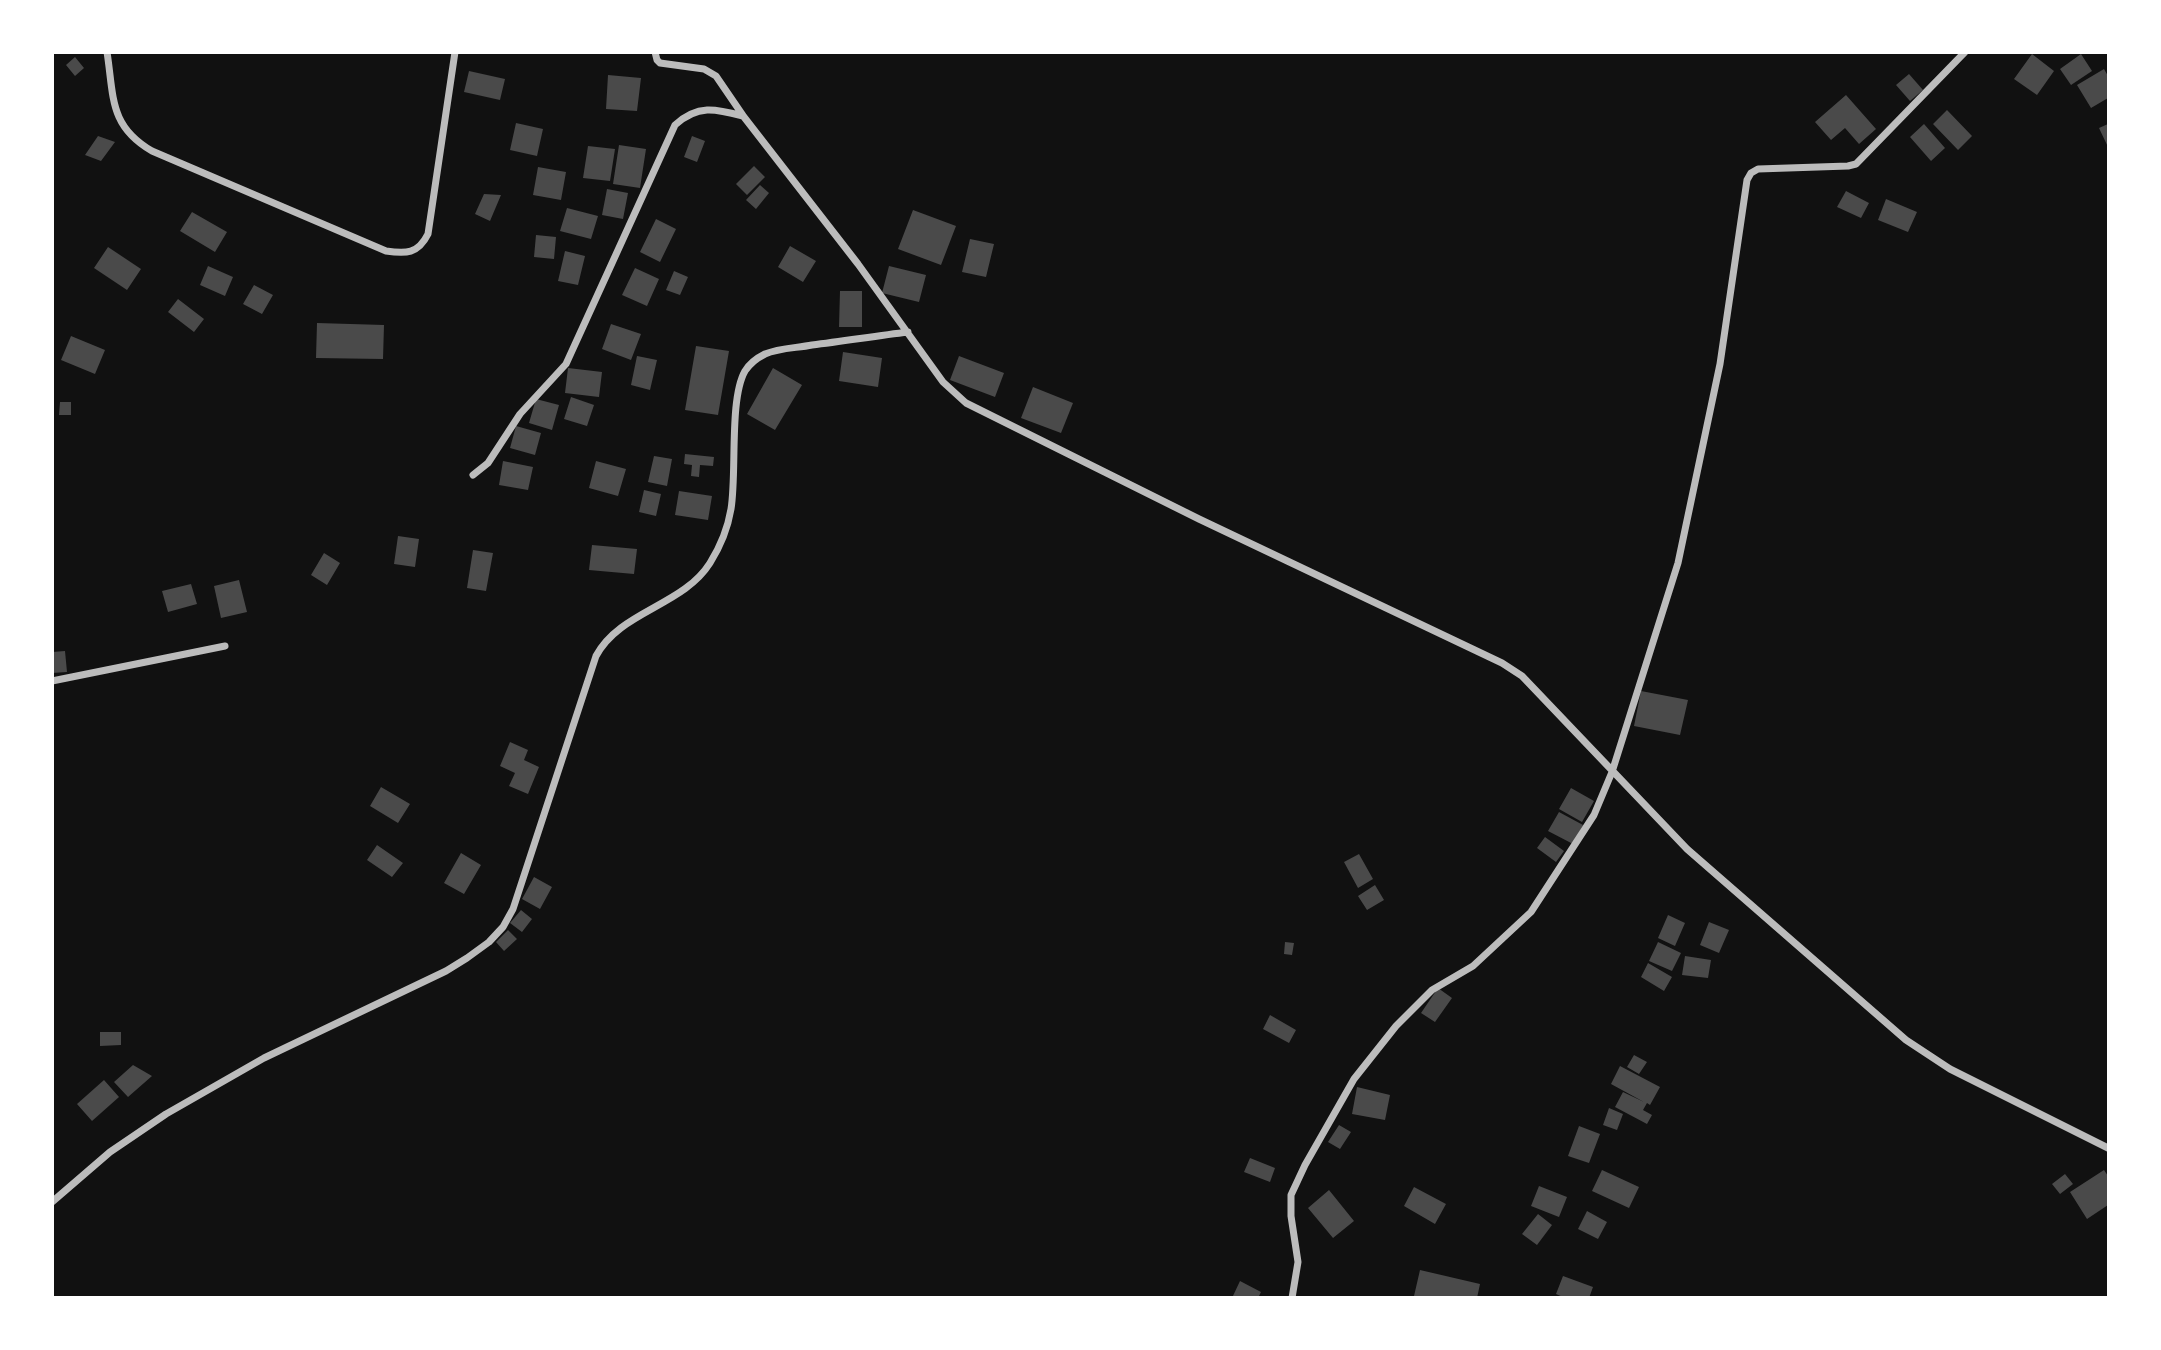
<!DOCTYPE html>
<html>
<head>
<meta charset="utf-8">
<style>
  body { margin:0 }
  #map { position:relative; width:2161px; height:1350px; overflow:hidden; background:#111; font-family:"Sofia Sans Condensed",sans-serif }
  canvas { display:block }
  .frame { position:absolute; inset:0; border:54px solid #fff; pointer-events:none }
</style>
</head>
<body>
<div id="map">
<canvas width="2161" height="1350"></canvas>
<div class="frame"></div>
</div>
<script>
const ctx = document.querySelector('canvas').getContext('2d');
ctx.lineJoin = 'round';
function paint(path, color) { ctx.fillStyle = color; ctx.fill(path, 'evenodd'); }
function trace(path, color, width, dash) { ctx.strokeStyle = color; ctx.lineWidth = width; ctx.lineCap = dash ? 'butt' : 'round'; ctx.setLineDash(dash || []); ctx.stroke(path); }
const building = new Path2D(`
  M2032,54L2054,71L2037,95L2014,79Z
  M2081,54L2092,71L2071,85L2060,69Z
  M75,57L84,68L75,76L66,65Z
  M2104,69L2108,76V98L2091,108L2077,85Z
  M469,71L505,79L500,100L464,92Z
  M1909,74L1923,90L1910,101L1896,85Z
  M608,75L641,78L637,111L606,109Z
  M1846,95L1876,129L1859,144L1845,128L1831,140L1815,122Z
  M1947,110L1972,136L1958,150L1933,124Z
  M516,123L543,129L537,156L510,150Z
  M1924,124L1945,148L1931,161L1910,137Z
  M2108,124V147L2099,128Z
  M98,136L115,142L101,161L85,155Z
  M692,136L705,141L697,162L684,157Z
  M619,145L646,149L640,188L613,184Z
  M588,146L615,149L610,181L583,178Z
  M754,166L765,177L747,195L736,184Z
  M538,167L566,172L561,200L533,195Z
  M760,185L769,193L756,209L746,200Z
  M607,189L628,193L623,219L602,215Z
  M1846,191L1869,203L1861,218L1837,207Z
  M484,194L501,195L490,221L475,214Z
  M1886,199L1917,212L1908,232L1878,220Z
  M567,208L598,216L591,239L560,231Z
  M913,210L956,226L941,265L898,249Z
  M192,212L227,232L215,252L180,231Z
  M656,219L676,229L660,262L640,252Z
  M536,235L556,237L554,259L534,257Z
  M970,239L994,244L986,277L962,272Z
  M790,246L816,261L803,282L778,267Z
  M108,247L141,269L127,290L94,268Z
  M565,251L585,256L578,285L558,281Z
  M208,266L233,277L225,296L200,285Z
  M889,266L926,275L919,302L882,293Z
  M635,268L659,279L647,306L622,295Z
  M674,271L688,277L680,295L666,290Z
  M254,285L273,295L262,314L243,304Z
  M840,291H862V327H839Z
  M178,299L204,319L194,332L168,312Z
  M317,323L384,325L383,359L316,358Z
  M611,324L641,334L631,360L602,349Z
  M71,336L105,350L95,374L61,360Z
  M696,346L729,351L718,415L685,410Z
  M843,352L882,358L878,387L839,381Z
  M637,356L657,360L650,390L631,385Z
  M959,356L1004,373L995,397L950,380Z
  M568,368L602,372L599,397L565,393Z
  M773,368L802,385L775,430L747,414Z
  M1033,387L1073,403L1061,433L1021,418Z
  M571,397L594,405L587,426L564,419Z
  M536,399L559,405L552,430L529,423Z
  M60,402H71V415H59Z
  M516,426L541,433L535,455L510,448Z
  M685,454L714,457L713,466L700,465L699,477L691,476L692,465L684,464Z
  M654,456L672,459L667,486L648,482Z
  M503,461L533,467L528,490L499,485Z
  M596,461L626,469L618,496L589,488Z
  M644,490L661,494L656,516L639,512Z
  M679,491L712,496L708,520L675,515Z
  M398,536L419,539L415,567L394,564Z
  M592,545L637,549L634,574L589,570Z
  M473,550L493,553L486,591L467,588Z
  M324,553L340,563L327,585L311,575Z
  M239,580L247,612L221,618L214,586Z
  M191,584L197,604L168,612L162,591Z
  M65,651L67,672L52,673V652Z
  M1641,691L1688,700L1680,735L1634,726Z
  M510,742L528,750L524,760L539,767L528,794L509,786L515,773L500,766Z
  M381,787L410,804L398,823L370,806Z
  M1571,788L1594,801L1582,822L1559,809Z
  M1559,812L1583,825L1573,844L1548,831Z
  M1545,837L1564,851L1556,862L1537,848Z
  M377,845L403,863L392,877L367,860Z
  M461,853L481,865L464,894L444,883Z
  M1359,854L1373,879L1358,888L1344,862Z
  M534,877L552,887L540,909L522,899Z
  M1375,885L1384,900L1367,910L1358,896Z
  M521,910L532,919L522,932L510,923Z
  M1668,915L1685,923L1675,946L1658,938Z
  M1709,922L1729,930L1719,953L1700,945Z
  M508,930L517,939L504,951L496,942Z
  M1285,942L1294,943L1292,955L1284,954Z
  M1658,942L1681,953L1672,971L1649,961Z
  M1685,956L1711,960L1708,978L1682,975Z
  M1648,963L1672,977L1664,991L1641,977Z
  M1438,988L1452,998L1435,1022L1421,1013Z
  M1270,1015L1296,1030L1289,1043L1263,1029Z
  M100,1032H121V1045L100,1046Z
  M1634,1055L1647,1062L1639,1074L1627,1067Z
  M133,1065L152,1076L128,1097L114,1082Z
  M1620,1066L1660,1087L1650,1105L1647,1103L1643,1110L1652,1115L1647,1124L1615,1107L1623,1092L1644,1102L1611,1084Z
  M104,1080L119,1097L92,1121L77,1104Z
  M1357,1087L1390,1095L1385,1120L1352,1114Z
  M1609,1108L1623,1114L1617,1130L1603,1125Z
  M1339,1125L1351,1132L1340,1149L1328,1142Z
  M1579,1126L1600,1134L1589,1163L1568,1156Z
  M1250,1158L1275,1168L1270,1182L1244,1172Z
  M1602,1170L1639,1187L1629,1208L1592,1191Z
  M2104,1170L2108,1176V1205L2087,1219L2070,1192Z
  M2065,1174L2073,1184L2060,1194L2052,1184Z
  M1539,1186L1567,1197L1559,1217L1531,1206Z
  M1414,1187L1446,1204L1435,1224L1404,1206Z
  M1329,1190L1354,1221L1333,1238L1308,1208Z
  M1587,1211L1607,1222L1598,1239L1578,1229Z
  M1538,1214L1552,1225L1537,1245L1522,1234Z
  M1420,1270L1480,1284L1477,1298L1414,1296Z
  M1563,1276L1593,1287L1589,1298H1565L1556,1294Z
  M1240,1281L1261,1292L1258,1298H1232Z`);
const minor = new Path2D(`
  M107,52C114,97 109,126 152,151L386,251C406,254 418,254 428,234L455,52
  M655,52L657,60L660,63L704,69L716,76L744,117L858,264L943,382L966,403L1199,519L1502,663L1522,676L1687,849L1906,1040L1950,1069L2108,1148
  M473,475L488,463L520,414L566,364L675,125C698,104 716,109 743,116
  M52,681L225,646
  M52,1202L110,1152L166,1114L264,1058L446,971L467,958L489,942L503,927L513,909L596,656C620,611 683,606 710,563C720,547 728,527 731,509C737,473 729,399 745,371C750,363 757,358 765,354C779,348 797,348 812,345C844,341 876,336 908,332
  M1292,1298L1298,1262L1291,1216V1195L1305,1165L1354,1079L1396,1026L1432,990L1473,966L1531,912L1594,815L1612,772L1678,563L1720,364L1747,180L1751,173L1758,169L1848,166L1856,164L1965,52`);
paint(building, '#4a4a4a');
trace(minor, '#bcbcbc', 7);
</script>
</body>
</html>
